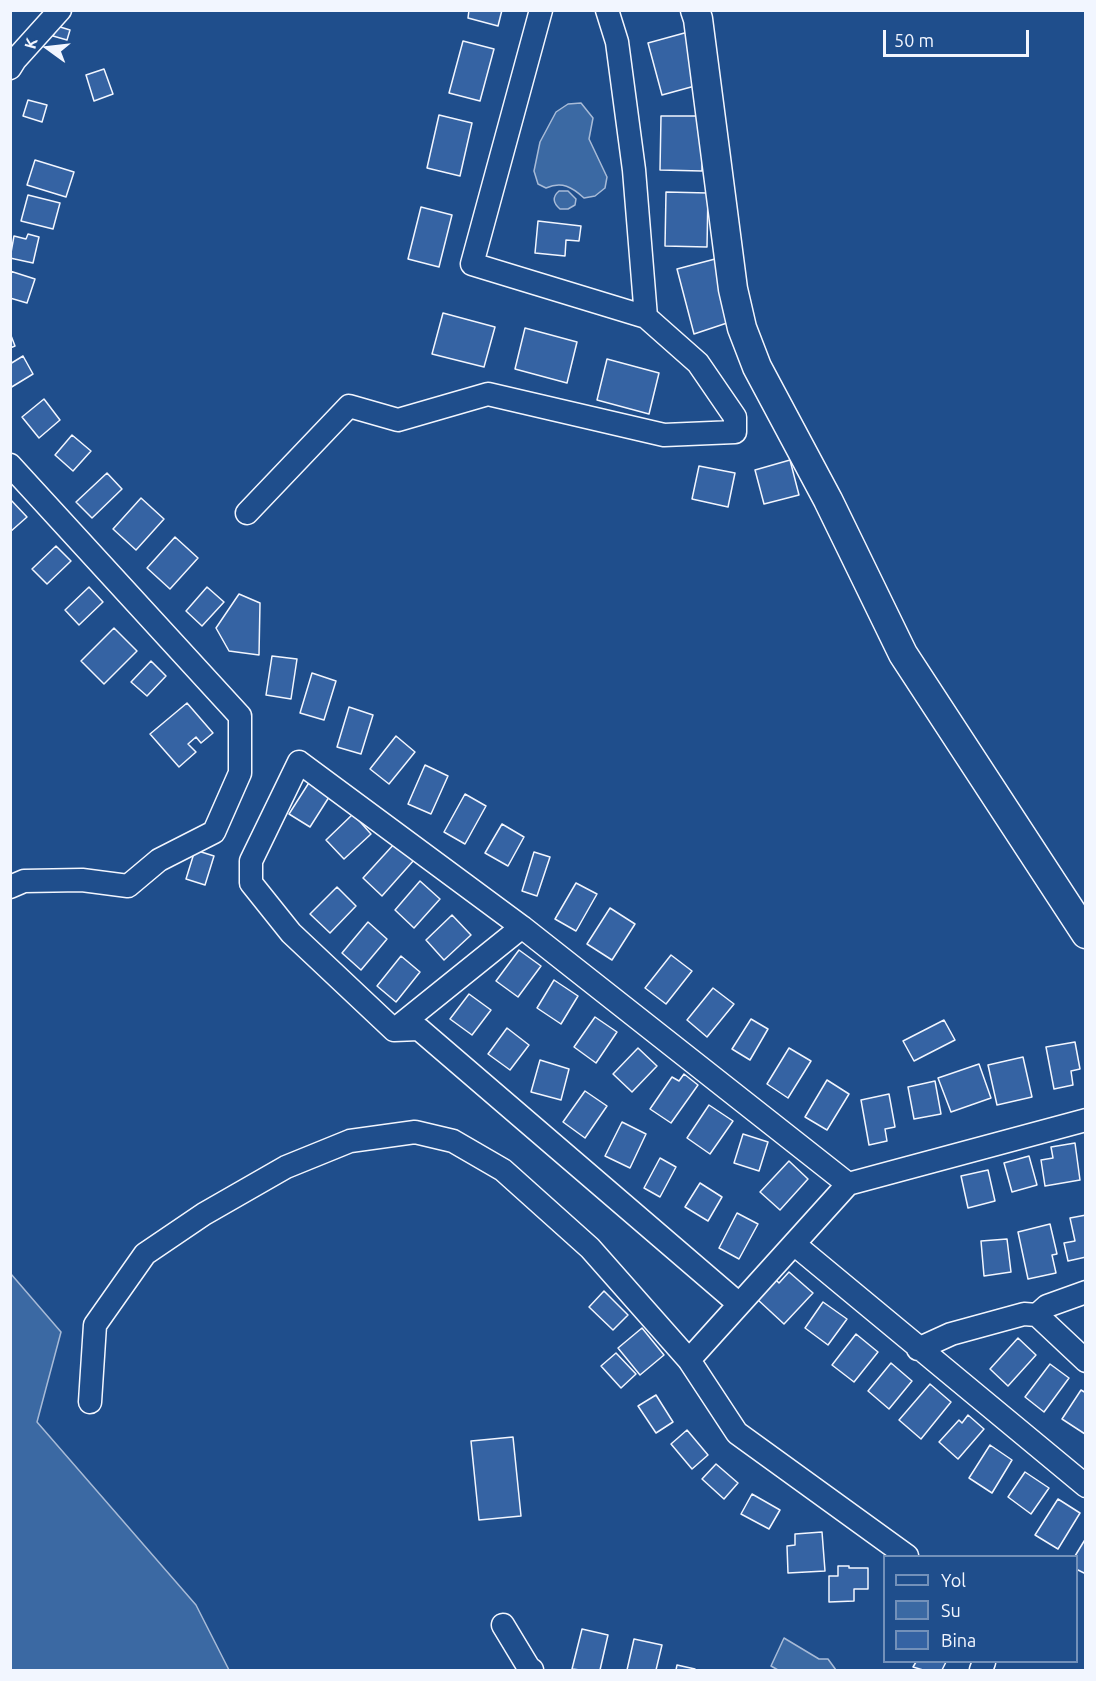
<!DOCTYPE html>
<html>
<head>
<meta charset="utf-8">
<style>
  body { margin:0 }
  #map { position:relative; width:1096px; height:1681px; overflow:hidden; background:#1f4e8c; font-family:Ubuntu,sans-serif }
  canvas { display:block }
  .frame { position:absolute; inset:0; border:12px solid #f2f6ff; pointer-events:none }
  .legend { position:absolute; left:883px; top:1555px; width:195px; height:108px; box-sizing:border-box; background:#1f4e8c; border:2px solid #7391ba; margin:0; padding:8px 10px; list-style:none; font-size:18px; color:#f2f6ff }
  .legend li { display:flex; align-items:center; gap:12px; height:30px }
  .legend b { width:30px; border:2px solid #7391ba }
  .north { position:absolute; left:18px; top:18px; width:60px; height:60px; -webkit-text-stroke:4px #1f4e8c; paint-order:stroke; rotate:285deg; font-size:16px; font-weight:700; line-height:24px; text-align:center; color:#f2f6ff }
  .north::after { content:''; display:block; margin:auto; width:21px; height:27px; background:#f2f6ff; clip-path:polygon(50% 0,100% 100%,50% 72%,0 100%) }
  .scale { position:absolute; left:883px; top:30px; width:146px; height:27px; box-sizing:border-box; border:3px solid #f2f6ff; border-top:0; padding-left:8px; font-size:18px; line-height:21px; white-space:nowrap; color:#f2f6ff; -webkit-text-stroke:4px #1f4e8c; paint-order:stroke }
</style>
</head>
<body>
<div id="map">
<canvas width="1096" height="1681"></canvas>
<div class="frame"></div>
<ul class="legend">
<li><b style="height:8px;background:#1f4e8c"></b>Yol</li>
<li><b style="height:16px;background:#3b69a3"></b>Su</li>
<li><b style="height:16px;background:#3563a3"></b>Bina</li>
</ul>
<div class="north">K</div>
<div class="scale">50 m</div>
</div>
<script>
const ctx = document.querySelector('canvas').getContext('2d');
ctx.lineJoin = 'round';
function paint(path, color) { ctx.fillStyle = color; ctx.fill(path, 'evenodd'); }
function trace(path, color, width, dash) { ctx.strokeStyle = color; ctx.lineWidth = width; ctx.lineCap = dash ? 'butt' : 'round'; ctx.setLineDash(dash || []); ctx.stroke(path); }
const water = new Path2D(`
  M581,103L593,118L589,139L607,177L605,188L595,196L584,198C572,187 562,181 546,188L538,184L534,171L540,142L556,112L568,104Z
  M559,191H568L576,199L575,205L568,209H560C553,203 552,197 559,191Z
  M11,1274L61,1332L37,1422L196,1605L229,1670H11Z
  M784,1638L819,1659H828L836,1670H778L771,1666Z`);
const building = new Path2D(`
  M469,10H502L498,26L468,18Z
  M57,26L70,30L67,40L53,36Z
  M688,32L702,84L662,95L648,43Z
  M463,41L494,49L480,101L449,93Z
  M104,69L113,94L94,101L86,75Z
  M28,100L47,105L42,122L23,116Z
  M439,115L472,123L460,176L427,168Z
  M661,116H703L702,171L660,170Z
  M35,160L74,172L66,197L27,185Z
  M666,192L708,193L707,247L665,246Z
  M28,195L60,203L53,229L21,221Z
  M421,207L452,215L439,267L408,259Z
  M538,221L581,226L579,241L566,240L565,256L535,253Z
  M28,234L39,237L33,263L10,258L14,236L26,239Z
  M715,259L730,322L694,334L677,269Z
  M10,271L35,279L27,303L10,298Z
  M443,313L495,327L484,367L432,354Z
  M525,328L577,342L567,383L515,369Z
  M10,333L15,346L10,348Z
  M23,356L33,374L10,388V364Z
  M607,359L659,373L649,414L597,400Z
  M44,399L60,420L39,438L22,417Z
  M72,435L91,451L73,471L55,455Z
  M790,460L799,495L764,504L755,470Z
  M699,466L735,473L728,507L692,499Z
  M107,473L122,489L92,518L76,502Z
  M141,498L164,519L136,550L113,529Z
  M10,499L27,517L10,532Z
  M175,537L198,558L170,589L147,568Z
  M56,546L71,561L47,584L32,569Z
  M89,587L103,602L79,625L65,610Z
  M207,587L224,602L202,626L186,611Z
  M239,594L260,603L259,655L229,651L216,628Z
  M114,628L137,651L104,684L81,661Z
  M272,656L297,659L291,699L266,695Z
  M151,661L166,676L147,696L131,682Z
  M312,673L336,681L324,720L300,713Z
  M187,703L213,733L201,743L196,737L188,744L196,752L179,767L150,734Z
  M349,707L373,715L361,754L337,747Z
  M396,736L415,752L389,784L370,769Z
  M425,765L448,776L431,814L408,804Z
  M310,781L331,794L310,827L289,814Z
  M465,794L486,806L465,844L444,832Z
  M353,814L371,834L344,859L326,840Z
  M502,824L524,837L508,866L485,853Z
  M395,843L414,860L382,896L363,878Z
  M195,850L214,856L205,885L186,879Z
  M534,852L550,857L537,896L522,891Z
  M420,881L440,899L414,928L395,910Z
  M576,883L597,894L576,931L555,919Z
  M337,887L356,906L330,933L310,914Z
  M610,908L635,924L612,960L587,944Z
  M452,915L471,935L444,960L426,940Z
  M368,922L387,939L361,970L342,953Z
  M519,950L541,966L518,997L496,981Z
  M671,955L692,971L666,1004L645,988Z
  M401,956L420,972L396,1002L377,986Z
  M554,980L578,996L561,1024L537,1008Z
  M713,988L734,1004L707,1037L687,1020Z
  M469,994L491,1010L472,1035L450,1019Z
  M595,1017L617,1032L596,1063L574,1047Z
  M751,1019L768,1029L750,1060L732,1049Z
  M944,1020L955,1040L914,1061L903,1041Z
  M507,1028L529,1045L510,1070L488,1054Z
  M1075,1042L1080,1069L1071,1071L1073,1085L1054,1089L1046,1047Z
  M638,1048L657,1066L632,1092L613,1074Z
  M789,1048L811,1061L788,1098L767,1084Z
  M1023,1057L1032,1097L997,1105L988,1065Z
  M540,1060L569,1069L561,1100L531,1092Z
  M979,1064L991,1098L951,1112L938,1078Z
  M684,1074L698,1085L671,1123L650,1109L672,1077L679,1081Z
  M827,1080L849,1094L827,1130L805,1117Z
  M935,1081L941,1114L914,1119L908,1087Z
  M585,1091L607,1106L585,1138L563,1122Z
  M889,1094L895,1127L885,1129L887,1141L869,1145L861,1100Z
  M709,1105L733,1121L710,1154L687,1138Z
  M622,1122L646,1134L630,1168L605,1156Z
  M743,1134L768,1142L759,1171L734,1163Z
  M1075,1143L1080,1180L1045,1186L1041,1160L1053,1158L1051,1147Z
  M1029,1156L1037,1185L1012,1192L1004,1163Z
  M660,1158L676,1167L660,1197L644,1188Z
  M789,1161L808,1179L780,1210L760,1192Z
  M988,1170L995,1201L968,1208L961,1176Z
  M700,1183L722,1197L708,1221L685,1207Z
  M737,1213L758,1224L739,1259L719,1248Z
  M1086,1215V1257L1068,1261L1064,1243L1075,1241L1070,1218Z
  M1050,1224L1057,1254L1052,1255L1056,1273L1028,1279L1018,1232Z
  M1007,1239L1011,1272L984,1276L981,1241Z
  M789,1272L813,1293L784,1324L757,1299L775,1279L779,1283Z
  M604,1291L628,1315L613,1330L589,1307Z
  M823,1302L847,1319L828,1345L805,1328Z
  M642,1328L664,1355L640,1375L618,1348Z
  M856,1334L878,1352L854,1382L832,1365Z
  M1018,1338L1036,1355L1008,1386L990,1369Z
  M616,1353L636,1374L621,1388L601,1366Z
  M891,1363L912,1381L889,1409L868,1391Z
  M1050,1364L1069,1378L1044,1412L1025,1397Z
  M930,1384L951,1402L921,1439L899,1420Z
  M1081,1390L1086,1393L1085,1434L1062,1419Z
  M656,1395L673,1422L656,1433L638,1406Z
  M968,1415L984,1429L958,1459L939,1442L959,1420L962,1423Z
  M687,1430L708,1455L692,1469L671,1444Z
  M513,1437L521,1516L479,1520L471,1441Z
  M990,1445L1012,1460L992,1493L969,1478Z
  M716,1464L738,1483L724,1499L702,1479Z
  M1025,1472L1049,1488L1031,1514L1008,1497Z
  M752,1494L780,1510L769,1529L741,1514Z
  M1058,1499L1080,1513L1058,1549L1035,1535Z
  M822,1532L825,1571L788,1573L787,1546L795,1545V1534Z
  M1086,1538V1574L1076,1569V1556H1075Z
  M838,1566H849V1568H868V1589H854V1601L829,1602V1576H838Z
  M582,1629L608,1635L600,1670H580L572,1669Z
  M634,1639L662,1645L656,1670H627Z
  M916,1662H946L942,1670H923L913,1667Z
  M677,1665L695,1669V1670H676Z`);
const minor = new Path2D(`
  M607,10L617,42L634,170L646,317
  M10,68L15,60L60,10
  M10,465L240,716V773L214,832L159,860L128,886L82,880L24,881L10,887
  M247,513L349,406L398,420L488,394L664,435L735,432V417L698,363L646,317L472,264L541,10
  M394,1030L522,927
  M794,1244L1086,1486
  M739,1304L419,1029L394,1030L291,933L251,883V861L299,762L522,927L848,1184
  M1037,1315L1047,1306L1086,1292
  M918,1349L951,1334L1024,1314L1037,1315L1086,1361
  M689,1360L848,1184L1086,1120
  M90,1402L95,1325L145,1254L204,1214L286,1167L350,1141L415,1132L453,1141L503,1170L590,1248L689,1360L737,1433L907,1556
  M503,1625L529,1668L532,1670
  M981,1670L984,1662`);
const major = new Path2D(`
  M695,10L698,19L733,289L742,328L757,367L828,500L903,654L1086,934`);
paint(water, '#3b69a3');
trace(water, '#a8bbd7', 1.5);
paint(building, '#3563a3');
trace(building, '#f2f6ff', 1.5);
trace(minor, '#f2f6ff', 25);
trace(major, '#f2f6ff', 31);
trace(minor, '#1f4e8c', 22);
trace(major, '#1f4e8c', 28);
</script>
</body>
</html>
